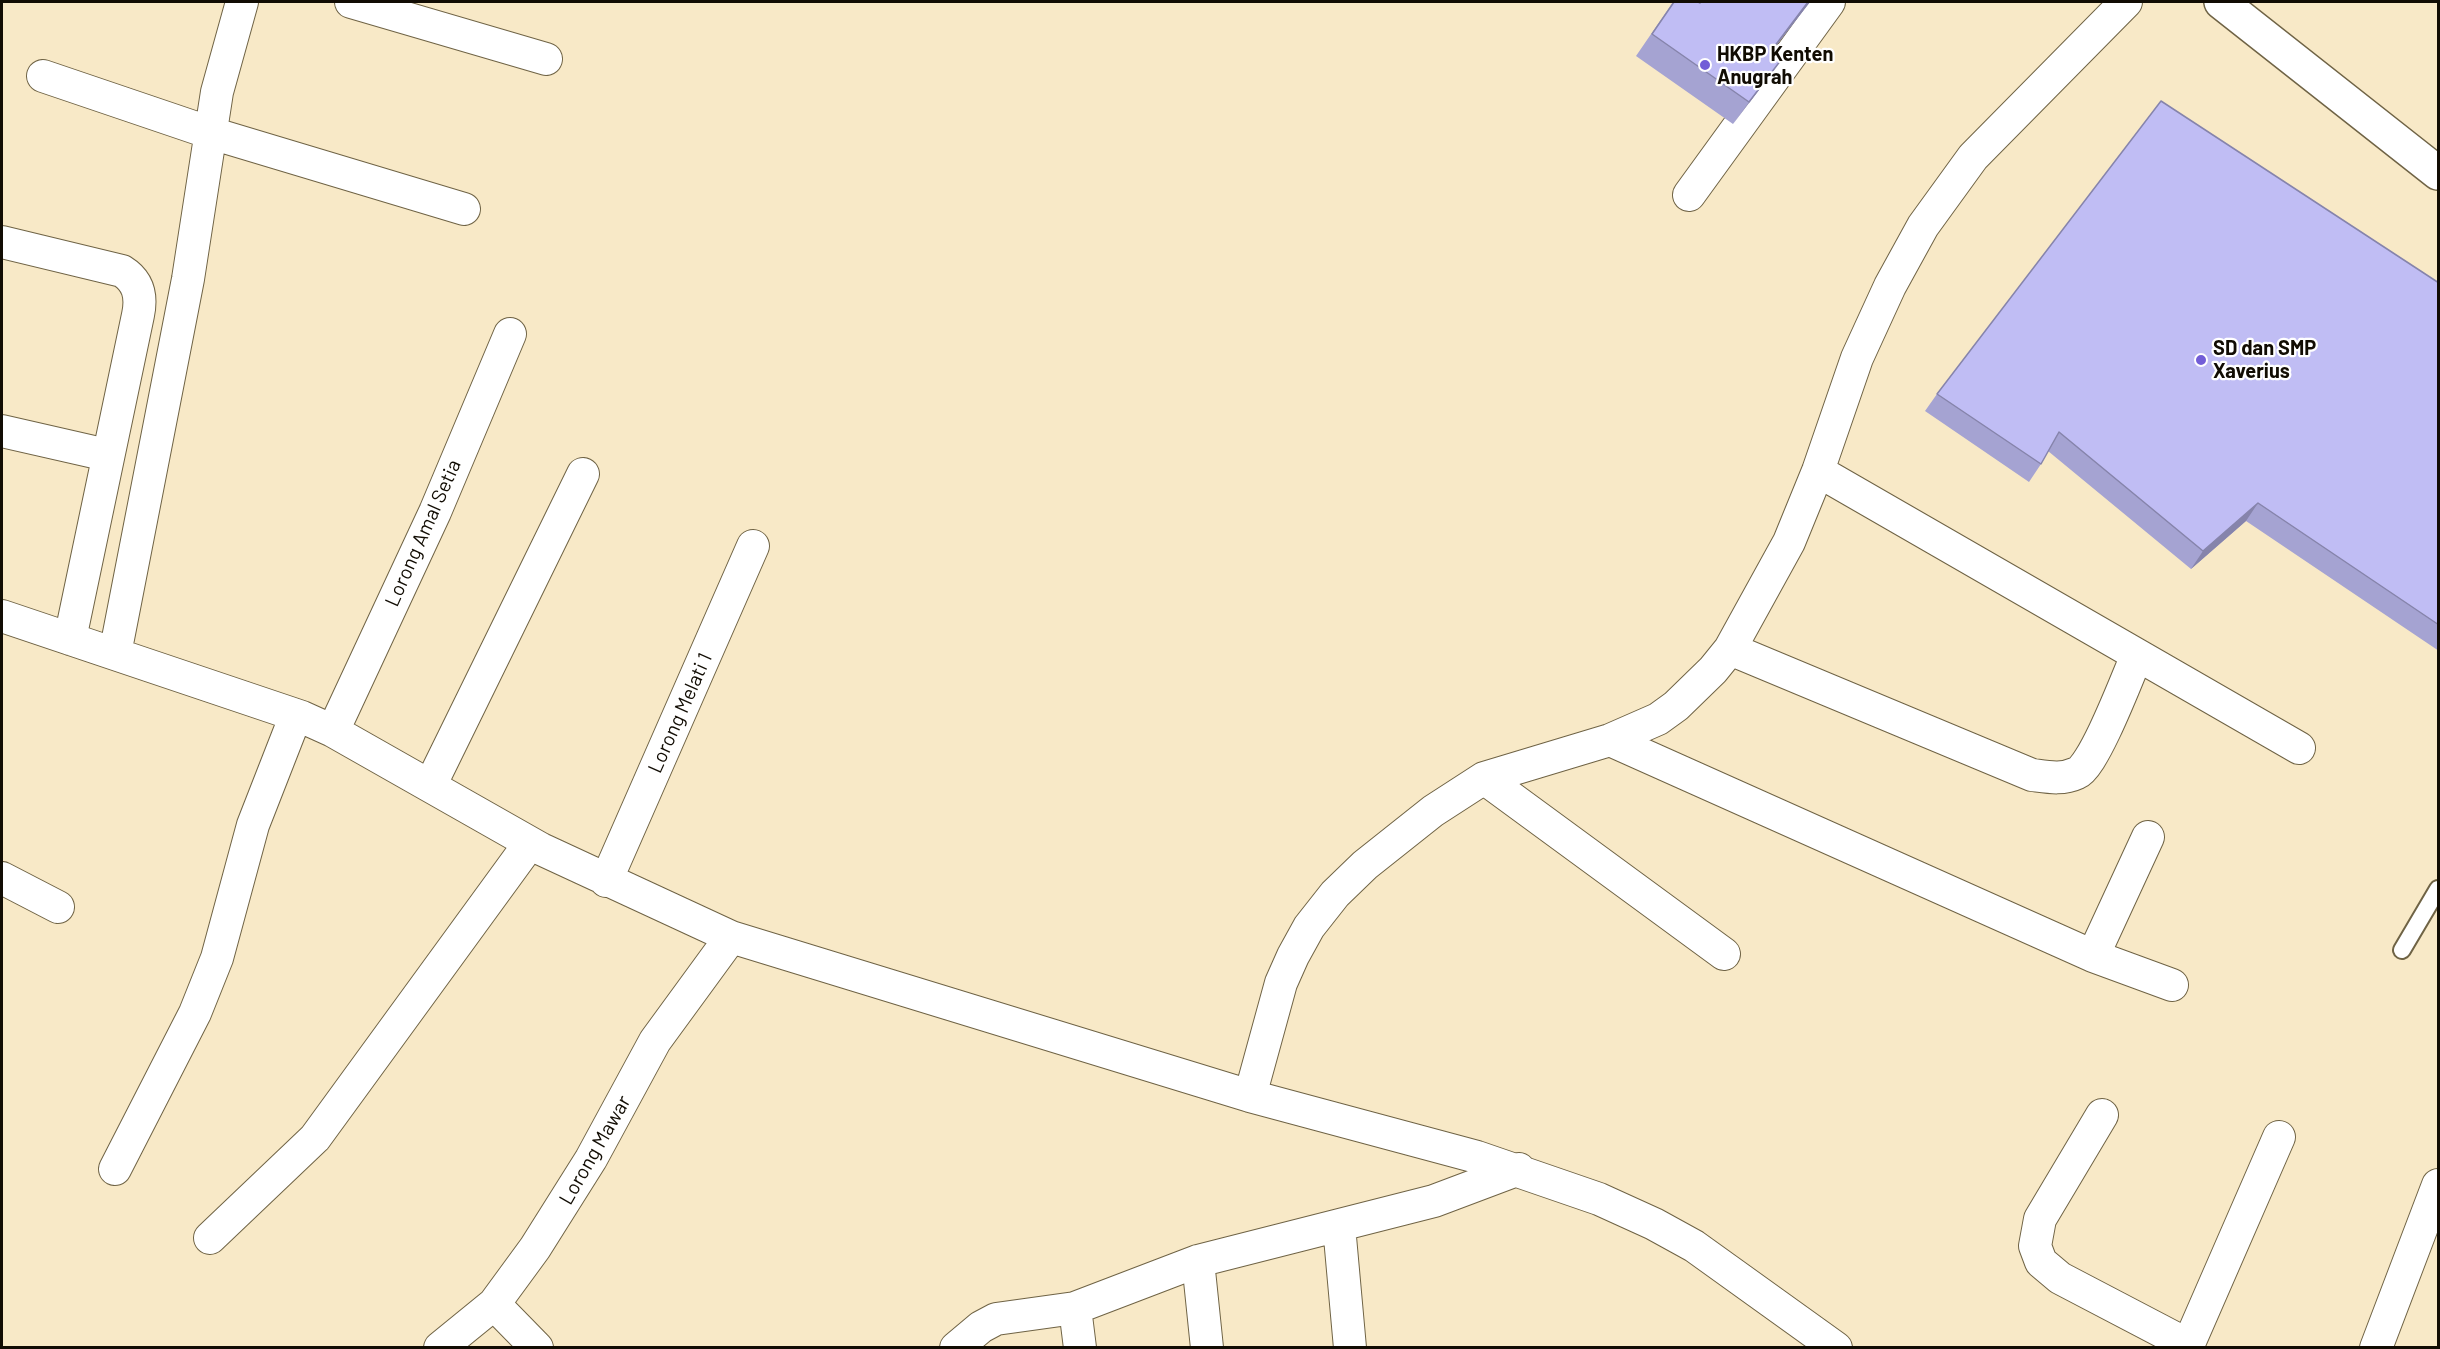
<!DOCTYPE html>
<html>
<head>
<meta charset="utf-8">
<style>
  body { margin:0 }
  #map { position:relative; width:2440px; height:1349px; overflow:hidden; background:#f8e9c7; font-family:Barlow,sans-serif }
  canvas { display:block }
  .frame { position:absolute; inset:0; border:3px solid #110c03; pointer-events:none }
</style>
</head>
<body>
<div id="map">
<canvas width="2440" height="1349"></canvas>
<div class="frame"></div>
</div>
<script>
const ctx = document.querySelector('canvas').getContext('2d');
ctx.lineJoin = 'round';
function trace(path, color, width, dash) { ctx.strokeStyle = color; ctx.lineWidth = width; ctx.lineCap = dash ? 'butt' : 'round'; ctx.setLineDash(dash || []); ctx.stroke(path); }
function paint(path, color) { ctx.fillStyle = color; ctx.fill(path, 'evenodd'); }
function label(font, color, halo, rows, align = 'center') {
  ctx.font = font + ' Barlow,sans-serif'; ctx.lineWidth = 4.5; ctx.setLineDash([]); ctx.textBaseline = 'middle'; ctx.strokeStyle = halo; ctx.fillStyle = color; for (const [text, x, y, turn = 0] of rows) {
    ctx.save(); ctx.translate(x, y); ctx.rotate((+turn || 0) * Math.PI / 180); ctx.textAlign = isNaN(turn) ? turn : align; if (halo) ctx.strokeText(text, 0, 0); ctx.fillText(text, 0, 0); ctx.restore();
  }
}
const lane = new Path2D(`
  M2402,950L2438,889`);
const street = new Path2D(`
  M351,2L546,59
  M43,76L211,133L464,209
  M1689,195L1829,2
  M2,242L122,271C138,281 142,296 138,315L70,639
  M2,431L107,455
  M1818,471L2299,748
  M2,616L302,717L333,731L541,849L731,937L1250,1096L1477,1157L1599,1199L1654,1224L1694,1246L1836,1348
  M1730,649L2032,775C2048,777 2062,780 2077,773C2094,766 2128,676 2137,655
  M115,654L188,279L217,92L242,2
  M333,731L435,512L510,334
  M1610,740L2093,956L2172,985
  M1484,778L1724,954
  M430,786L583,474
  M2,878L58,907
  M606,881L753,546
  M2093,956L2148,837
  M1250,1096L1281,983L1293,956L1309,927L1335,894L1365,865L1433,811L1484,778L1610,740L1658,719L1676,706L1713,670L1730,649L1789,542L1818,471L1857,358L1890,286L1923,226L1973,157L2126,2
  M2102,1115L2040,1219L2035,1246L2041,1262L2060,1278L2188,1345
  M115,1169L195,1013L217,958L253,825L296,715
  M1339,1226L1350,1348
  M210,1238L315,1138L530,843
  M1198,1261L1207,1348
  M494,1304L537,1348
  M1075,1308L1080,1348
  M440,1348L494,1304L535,1248L591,1159L655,1041L731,937
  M956,1348L981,1327L996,1319L1075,1308L1198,1261L1434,1201L1519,1169
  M2187,1348L2279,1137
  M2376,1348L2438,1185`);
const secondary = new Path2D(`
  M2221,2L2438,173`);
const wall = new Path2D(`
  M1673,2L1700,3L1701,2H1810L1772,51L1781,60L1733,124L1636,56Z
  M2439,283V651L2246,521L2191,569L2048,451L2041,464L2029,482L1925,411L1937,394Z`);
const shadedWall = new Path2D(`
  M1808,2H1810L1755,73L1771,51Z
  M1781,60L1765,82L1733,124L1749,102Z
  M2258,503L2246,521L2191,569L2203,551Z`);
const building = new Path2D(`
  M1674,2H1698L1700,3L1701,2H1808L1771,51L1781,60L1749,102L1652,34Z
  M2161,101L2439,283V625L2258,503L2203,551L2059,432L2041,464L1937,394Z`);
const markers = [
  [1705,65,6,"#725dd7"],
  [2201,360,6,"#725dd7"]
];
const poiNames = [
  ["HKBP Kenten",1717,54],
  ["Anugrah",1717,77],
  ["SD dan SMP",2213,348],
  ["Xaverius",2213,371]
];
const streetNames = [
  ["Lorong Amal Setia",423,533,-66],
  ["Lorong Melati 1",680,713,-66],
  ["Lorong Mawar",595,1150,-60]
];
trace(lane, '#6f6345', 20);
trace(street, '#6f6345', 34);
trace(secondary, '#6f6345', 36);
trace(lane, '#fff', 16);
trace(street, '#fff', 32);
trace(secondary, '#fff', 33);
paint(wall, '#a5a3d2');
paint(shadedWall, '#8684ab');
paint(building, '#c0bdf4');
trace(building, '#8684ab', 1.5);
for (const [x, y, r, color] of markers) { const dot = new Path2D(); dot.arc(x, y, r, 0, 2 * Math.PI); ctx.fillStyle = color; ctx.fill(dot); trace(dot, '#fff', 2); }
label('bold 20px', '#110c03', '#fff', poiNames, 'left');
label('20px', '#110c03', '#fff', streetNames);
</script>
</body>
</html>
